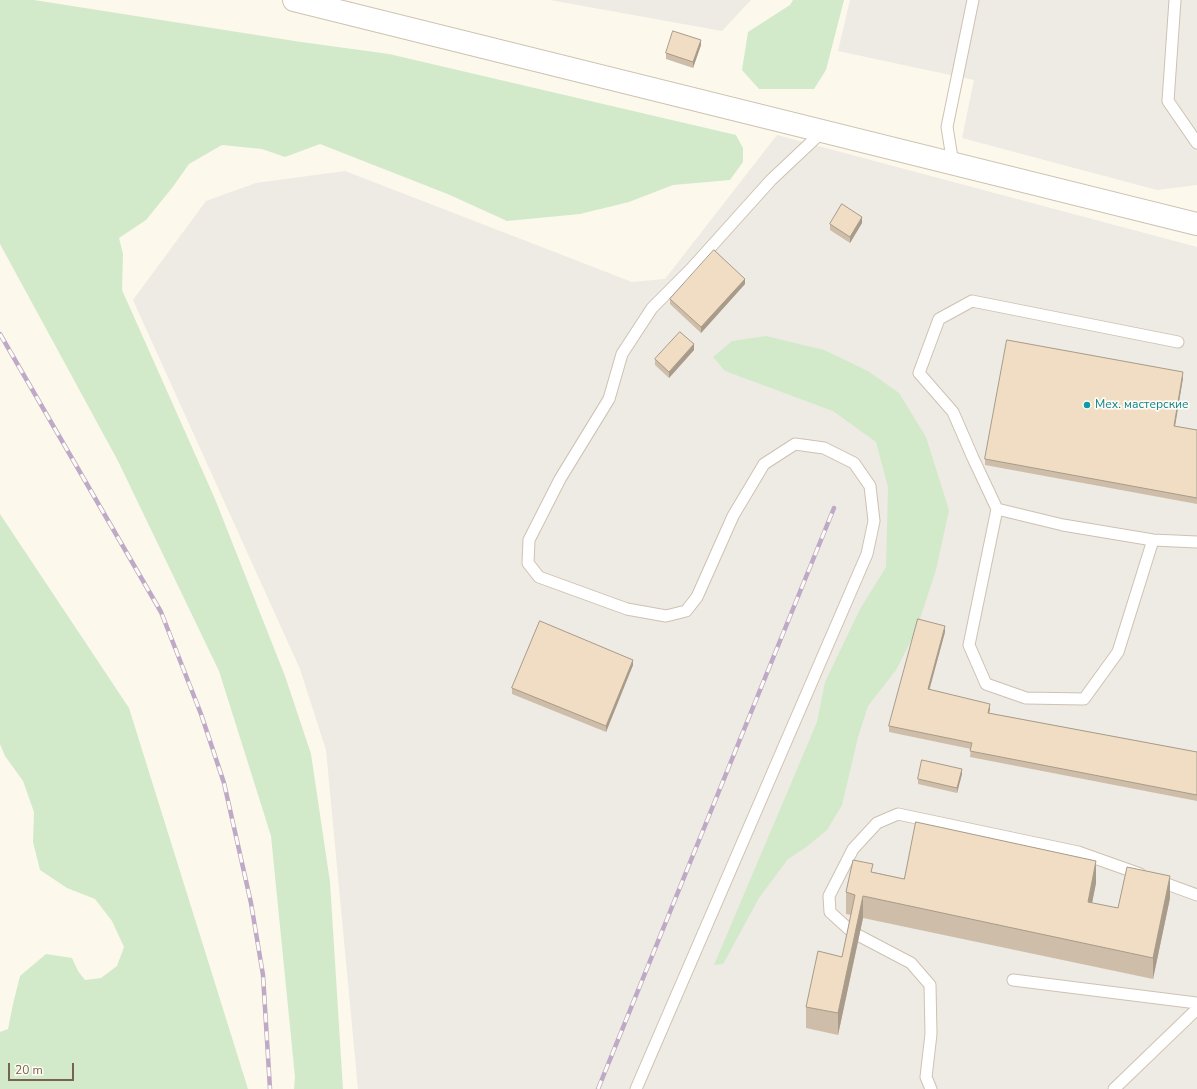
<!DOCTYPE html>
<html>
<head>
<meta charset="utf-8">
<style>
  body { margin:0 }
  #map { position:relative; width:1197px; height:1089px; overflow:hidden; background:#fcf8ec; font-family:"Nunito Sans",sans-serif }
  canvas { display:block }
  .scale { position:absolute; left:8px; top:1063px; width:66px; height:18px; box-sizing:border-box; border:2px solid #77634f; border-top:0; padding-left:5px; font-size:12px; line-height:14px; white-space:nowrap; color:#77634f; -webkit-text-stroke:3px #fefcf2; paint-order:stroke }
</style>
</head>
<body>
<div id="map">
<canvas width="1197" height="1089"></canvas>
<div class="scale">20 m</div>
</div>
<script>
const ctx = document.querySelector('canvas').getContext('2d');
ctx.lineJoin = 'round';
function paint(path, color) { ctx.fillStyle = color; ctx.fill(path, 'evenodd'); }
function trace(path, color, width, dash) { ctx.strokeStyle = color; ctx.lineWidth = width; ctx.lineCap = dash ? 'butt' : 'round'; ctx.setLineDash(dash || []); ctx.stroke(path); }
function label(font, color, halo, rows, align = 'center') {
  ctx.font = font + ' "Nunito Sans",sans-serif'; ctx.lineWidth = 3.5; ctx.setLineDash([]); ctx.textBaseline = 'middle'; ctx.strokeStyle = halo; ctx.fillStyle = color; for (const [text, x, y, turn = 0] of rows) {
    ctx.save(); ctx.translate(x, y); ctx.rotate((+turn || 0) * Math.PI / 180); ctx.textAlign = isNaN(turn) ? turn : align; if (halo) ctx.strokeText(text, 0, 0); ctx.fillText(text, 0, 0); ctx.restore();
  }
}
const industrial = new Path2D(`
  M550,0H751L722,31Z
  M850,0H1197V185L1157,190L962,138L974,80L838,51Z
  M777,135L1197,247V1089H358L326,750L300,669L133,300L206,201L256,183L345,171L632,282L665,279Z`);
const green = new Path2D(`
  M0,0H34L301,42L389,54L736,135L743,148V162L730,180L673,185L629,202L580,214L507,221L450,195L320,144L285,157L262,149L222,145L189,164L172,188L146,220L119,238L123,254L122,290L215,499L285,676L311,754L330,882L343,1089H294L295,1077L271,836L219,671L118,461L0,244Z
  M793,0H844L826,70L814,89H759L742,70L748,32L790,5Z
  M766,336L824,350L868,371L899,393L926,437L949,510L936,570L916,631L896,670L868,706L858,737L842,805L827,830L805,848L788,859L759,898L723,964L714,965L817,722L825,682L860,609L886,567L888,487L876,442L833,411L725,371L713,357L732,341Z
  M0,514L129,708L248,1089H0V1032L8,1029L13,1004L20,976L46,954L72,958L78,971L85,980L101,978L117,966L124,947L112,921L95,899L67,888L40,870L33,842L34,812L23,781L5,756L0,744Z`);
const service = new Path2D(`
  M1175,0L1168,101L1197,143
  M953,164L947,127L973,0
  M1178,342L972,301L939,319L919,373L953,412L973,458L997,509L1063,525L1153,540L1197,542
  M997,509L969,645L986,684L1026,698L1084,699L1118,652L1153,540
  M1156,880L1197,895
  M1013,980L1197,1003
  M636,1089L867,554L874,521L870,486L854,463L824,448L795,444L764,464L733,516L697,597L686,611L666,616L627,609L539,577L528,563L529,540L560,479L609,399L622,354L652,308L691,269L771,180L822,132
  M931,1089L926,1077L931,1034L930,985L911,963L852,932L830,912L829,896L853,849L877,823L898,814L1078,852L1140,874
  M1114,1089L1197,1009`);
const minor = new Path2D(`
  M294,0L1197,224`);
const rail = new Path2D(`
  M0,334L161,612L201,714L224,783L251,903L263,975L270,1089
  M598,1089L834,508`);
const wall = new Path2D(`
  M701,45L693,68L666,59V53Z
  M862,223L850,243L830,230V224Z
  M745,284L701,333L670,304V299Z
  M694,350L669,378L655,365V359Z
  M1183,378L1175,426L1197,430V504L985,465V459Z
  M945,632L929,689L990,709L989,713L1197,752V801L970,757L971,749L889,732V726Z
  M633,665L606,732L512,694V688Z
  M962,774L957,793L918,784V779Z
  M873,872L904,879L1096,883L1092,903L1118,908L1170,898L1153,979L863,918L838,1035L806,1028V1007L842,957L851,915L846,914V892Z`);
const shadedWall = new Path2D(`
  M701,40V45L693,68V62Z
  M862,217V223L850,243V237Z
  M745,279V284L701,333V327Z
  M694,344V350L669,378V372Z
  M1183,372V378L1174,432V426Z
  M945,626V632L928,695V689Z
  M633,660V665L606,732V726Z
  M990,704V709L988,718V713Z
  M962,769V774L957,793V788Z
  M1096,861V883L1088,923V902Z
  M1170,876V898L1153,979V958Z
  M863,896V918L838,1035V1013Z`);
const building = new Path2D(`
  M673,31L701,40L693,62L666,53Z
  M842,204L862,217L850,237L830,224Z
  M714,250L745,279L701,327L670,299Z
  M680,332L694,344L669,372L655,359Z
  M1007,340L1183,372L1174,426L1197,430V498L985,459Z
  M918,619L945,626L928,689L990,704L988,713L1197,752V795L970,751L972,743L889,726Z
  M540,621L633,660L606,726L512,688Z
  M922,760L962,769L957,788L918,779Z
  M916,822L1096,861L1088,902L1118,908L1127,867L1170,876L1153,958L863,896L838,1013L806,1007L818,951L842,957L855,895L846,892L853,860L873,864L871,872L904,879Z`);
const markers = [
  [1087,405,4,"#0f9aa8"]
];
const cultureNames = [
  ["Мех. мастерские",1095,405]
];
paint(industrial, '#eeeae4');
paint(green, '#d2eaca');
trace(service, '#cec2b1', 13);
trace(minor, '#cec2b1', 24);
trace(service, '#fff', 11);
trace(minor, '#fff', 22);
trace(rail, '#bea9c7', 4.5);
trace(rail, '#fefcf2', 3, [9]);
paint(wall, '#cebea9');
paint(shadedWall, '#a89b89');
paint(building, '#f0ddc4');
trace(building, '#a89b89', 1);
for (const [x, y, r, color] of markers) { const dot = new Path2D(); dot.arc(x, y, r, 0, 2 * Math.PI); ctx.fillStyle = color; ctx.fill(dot); trace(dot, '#fefcf2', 1.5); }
label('12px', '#0d838f', '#fefcf2', cultureNames, 'left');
</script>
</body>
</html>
